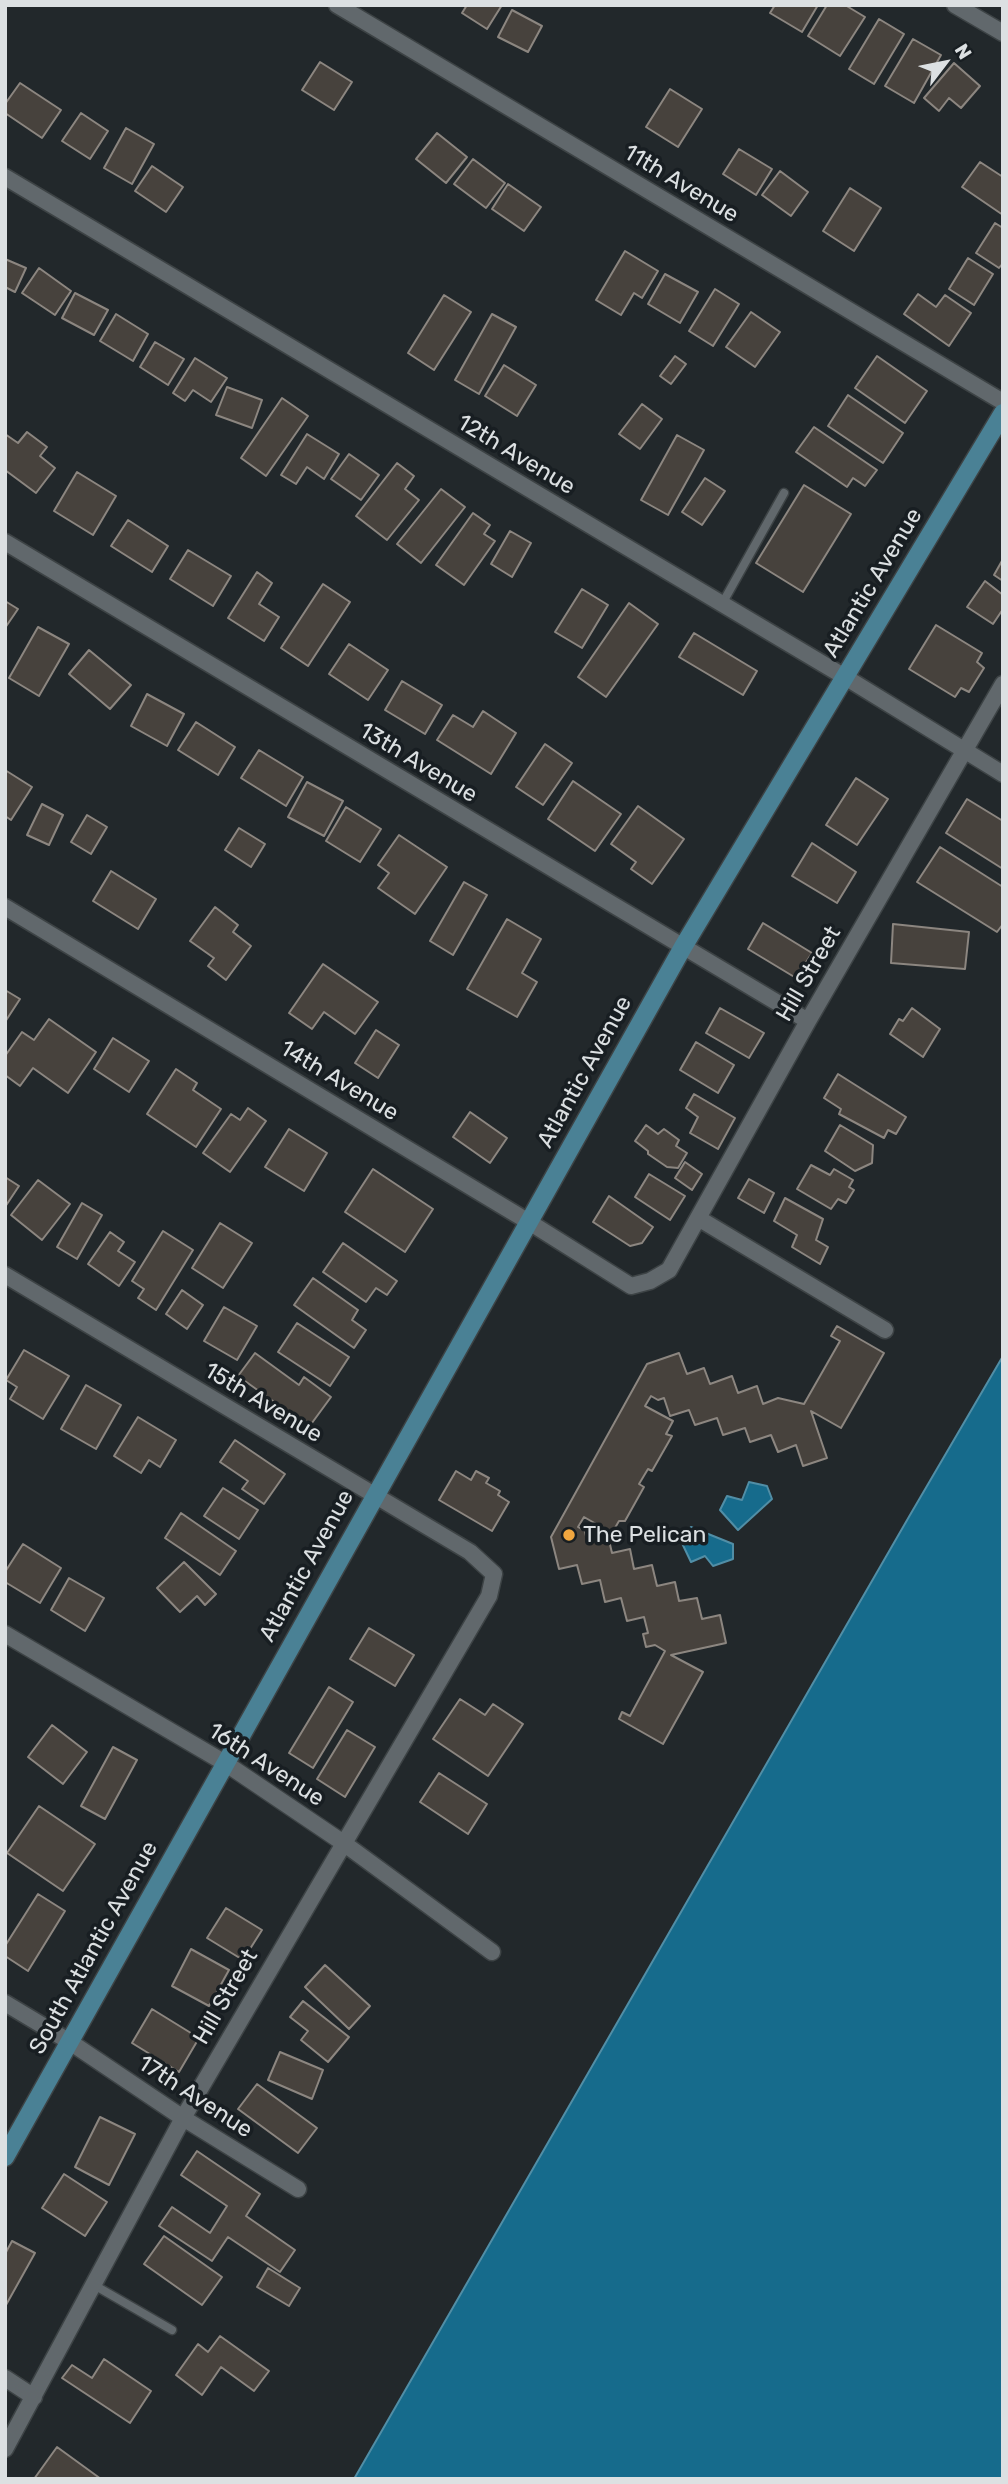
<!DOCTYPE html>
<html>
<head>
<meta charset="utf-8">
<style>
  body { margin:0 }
  #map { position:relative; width:1008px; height:2484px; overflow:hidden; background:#22282b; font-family:Rubik,sans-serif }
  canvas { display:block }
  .frame { position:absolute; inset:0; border:7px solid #dce0e2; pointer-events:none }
  .north { position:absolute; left:910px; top:28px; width:70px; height:70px; -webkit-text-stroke:5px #181e22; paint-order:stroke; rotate:58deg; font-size:19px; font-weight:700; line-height:28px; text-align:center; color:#dce0e2 }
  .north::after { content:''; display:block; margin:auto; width:24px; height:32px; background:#dce0e2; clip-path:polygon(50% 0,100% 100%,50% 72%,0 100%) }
</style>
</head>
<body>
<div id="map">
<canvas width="1008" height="2484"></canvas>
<div class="frame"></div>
<div class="north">N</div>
</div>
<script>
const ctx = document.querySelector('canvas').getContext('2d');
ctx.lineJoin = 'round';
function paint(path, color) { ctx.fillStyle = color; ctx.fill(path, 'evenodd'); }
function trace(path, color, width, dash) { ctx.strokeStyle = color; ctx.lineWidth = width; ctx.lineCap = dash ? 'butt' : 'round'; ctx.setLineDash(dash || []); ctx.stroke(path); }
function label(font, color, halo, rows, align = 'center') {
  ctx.font = font + ' Rubik,sans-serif'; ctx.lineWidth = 7; ctx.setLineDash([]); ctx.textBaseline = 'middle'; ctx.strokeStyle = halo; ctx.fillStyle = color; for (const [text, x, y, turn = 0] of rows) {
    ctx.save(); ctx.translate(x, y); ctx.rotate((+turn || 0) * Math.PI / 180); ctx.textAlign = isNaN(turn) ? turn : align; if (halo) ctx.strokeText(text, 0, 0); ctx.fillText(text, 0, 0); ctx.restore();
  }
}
const water = new Path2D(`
  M1003,1356V2479H354L910,1515Z
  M749,1482L767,1486L772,1499L738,1530L720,1510L727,1496L742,1500Z
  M691,1527L733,1544V1559L713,1566L705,1556L691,1562L680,1539Z`);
const building = new Path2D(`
  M467,5H502L487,29L462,13Z
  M775,5H818L802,32L770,13Z
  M827,5H845L865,17L840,56L808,36Z
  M512,10L542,26L528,52L498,37Z
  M879,19L904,34L874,84L849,69Z
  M913,39L941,55L914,103L885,86Z
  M320,62L352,82L334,110L302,90Z
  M954,63L980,86L961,108L949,98L939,111L924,98Z
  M20,83L61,110L42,138L5,113V104Z
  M670,89L702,109L678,147L646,127Z
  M81,113L108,131L90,159L62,141Z
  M126,128L154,144L132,184L104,168Z
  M437,133L467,157L446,183L416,159Z
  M739,149L772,169L756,195L723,174Z
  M473,159L505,183L486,208L454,184Z
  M980,162L1003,177V215L962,187Z
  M152,166L183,187L166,212L135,191Z
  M780,171L808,192L791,216L762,195Z
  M508,184L541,207L524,231L492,209Z
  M850,188L881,208L854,251L823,231Z
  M995,223L1003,228V263L999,268L976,253Z
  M625,251L658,271L642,298L634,293L621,315L596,300Z
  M968,258L993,274L974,305L949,289Z
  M5,259L26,268L15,292L5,287Z
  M39,268L71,291L55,315L22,293Z
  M665,274L698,292L680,323L648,304Z
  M715,289L739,304L713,346L689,331Z
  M75,293L108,310L94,335L62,318Z
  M918,294L936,307L945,295L971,313L949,346L904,314Z
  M444,295L471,312L434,370L408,353Z
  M751,312L780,332L755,367L726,347Z
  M116,314L148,334L133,361L100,341Z
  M492,314L516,327L479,394L455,380Z
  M155,342L184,359L168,385L140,367Z
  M675,356L686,364L671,384L660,376Z
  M877,356L927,391L905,423L855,388Z
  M195,358L227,378L211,402L193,390L185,401L173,393Z
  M504,365L536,385L517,416L485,396Z
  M227,387L262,400L252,428L216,415Z
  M848,395L903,433L883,463L828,426Z
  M282,398L308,416L266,476L241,458Z
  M642,404L662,419L640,449L619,434Z
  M814,427L877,470L865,486L853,478L847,487L796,452Z
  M27,432L47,447L40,456L55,468L36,493L5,470V434L18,443Z
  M307,434L339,454L324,479L307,467L296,484L281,475Z
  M677,435L704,450L668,515L641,500Z
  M349,454L379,475L361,500L331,479Z
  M397,463L414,476L405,489L419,500L387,540L356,516Z
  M77,472L116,496L93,535L54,511Z
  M705,478L725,491L702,525L682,512Z
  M804,485L851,514L803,592L756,563Z
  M441,489L465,507L421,563L397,544Z
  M473,513L490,525L484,534L495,541L464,585L436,565Z
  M128,520L168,546L152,572L111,546Z
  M510,531L531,543L512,577L491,564Z
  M188,550L231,576L213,606L170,579Z
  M1003,559V581L994,575Z
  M257,572L272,583L259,604L279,617L264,641L228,618Z
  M985,581L1003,595V609L993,624L967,607Z
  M323,584L350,602L308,666L281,648Z
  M582,589L608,605L582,648L555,632Z
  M5,601L18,609L5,628Z
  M629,603L658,624L606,697L578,677Z
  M936,625L982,653L977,662L984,668L969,692L961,688L955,697L909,669Z
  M38,627L69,644L39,696L9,678Z
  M694,633L757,671L743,695L679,657Z
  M349,644L388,670L368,700L329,674Z
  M89,650L131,685L110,709L69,674Z
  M402,681L442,705L425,734L385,710Z
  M147,694L184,714L167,746L131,726Z
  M483,711L516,733L491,774L437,740L453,715L473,727Z
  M196,722L235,747L218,775L178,750Z
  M545,744L572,763L543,805L516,787Z
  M259,750L303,777L286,806L241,778Z
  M5,770L32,787L11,820L5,816Z
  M856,778L888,799L857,845L826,825Z
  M573,781L621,814L595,851L548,819Z
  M307,782L343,801L324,836L288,817Z
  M967,799L1003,821V869L946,833Z
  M42,804L63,815L49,845L27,835Z
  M638,806L684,839L652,884L631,869L636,862L611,844Z
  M346,807L381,829L360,862L326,841Z
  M87,815L107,827L91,854L71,842Z
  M239,828L265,844L251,867L225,850Z
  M399,835L447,867L415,914L378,888L389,873L378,865Z
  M812,843L856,872L837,903L792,876Z
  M940,847L1003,887V924L997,932L917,882Z
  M111,871L156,899L138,929L93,901Z
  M464,882L487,895L453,955L430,941Z
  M215,907L238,925L233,932L251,946L226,980L208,966L214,958L190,941Z
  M507,919L541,939L522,973L537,982L517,1017L467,989Z
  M763,923L812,953L796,978L748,949Z
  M893,924L969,932L965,969L891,963Z
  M323,964L378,1002L355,1034L324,1012L312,1029L289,1013Z
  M5,990L20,999L5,1022Z
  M720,1008L764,1033L749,1058L706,1033Z
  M912,1008L940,1029L923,1057L890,1034L899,1019L903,1021Z
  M49,1019L96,1052L68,1093L33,1068L20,1086L5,1075V1056L22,1032L34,1040Z
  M376,1030L399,1045L378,1078L355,1063Z
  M113,1038L149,1061L129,1092L94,1069Z
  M696,1042L734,1065L718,1093L680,1070Z
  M176,1069L197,1083L193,1090L221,1109L196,1147L147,1114Z
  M838,1074L906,1117L896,1134L888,1130L884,1138L839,1114L841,1109L824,1098Z
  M694,1094L735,1118L718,1149L690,1133L698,1117L686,1108Z
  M248,1108L266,1121L230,1172L203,1153L231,1114L240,1120Z
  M470,1112L507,1138L490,1163L453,1137Z
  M646,1125L658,1134L664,1129L679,1140L676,1146L687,1153L678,1168L667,1167L648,1154V1151L635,1141Z
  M840,1125L873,1145L872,1163L855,1171L825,1151Z
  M289,1129L327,1153L304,1191L265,1167Z
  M685,1162L702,1174L692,1190L675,1178Z
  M811,1165L830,1175L834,1169L853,1180L849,1187L854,1190L846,1203L838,1199L831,1209L797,1189Z
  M373,1169L433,1209L405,1252L345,1212Z
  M649,1174L685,1196L670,1220L635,1197Z
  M5,1177L19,1186L5,1207Z
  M749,1179L774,1193L764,1213L738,1198Z
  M38,1180L70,1204L42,1240L11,1215Z
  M609,1196L653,1227L642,1243L630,1246L593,1222Z
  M785,1198L823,1219L816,1240L828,1247L820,1264L792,1247L797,1235L774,1221Z
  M82,1203L102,1215L77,1259L57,1247Z
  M220,1223L252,1243L223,1288L192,1268Z
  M163,1231L193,1250L156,1310L138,1298L144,1289L132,1281Z
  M110,1232L124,1242L118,1251L135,1262L119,1286L88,1264Z
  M343,1243L397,1281L387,1295L376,1288L366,1302L323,1272Z
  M313,1278L358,1310L352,1320L366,1330L354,1348L294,1305Z
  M182,1290L203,1305L187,1329L166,1314Z
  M224,1307L257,1326L237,1360L204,1341Z
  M297,1323L349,1357L330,1386L278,1352Z
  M837,1326L884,1353L841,1428L811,1411L827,1458L803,1466L796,1445L778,1452L771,1435L750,1442L745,1428L723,1435L717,1418L695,1425L689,1410L670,1416L664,1398L658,1400L651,1396L645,1406L673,1421L666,1434L672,1436L652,1471L648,1469L639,1484L644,1487L625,1521H619L612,1533L584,1517L578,1527L585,1531L586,1536L607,1532L612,1553L630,1549L634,1569L652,1565L657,1586L675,1582L679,1601L697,1598L702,1619L720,1615L726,1643L671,1655L703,1672L663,1744L619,1719L622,1712L630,1716L665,1651L655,1645L646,1647L643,1634L648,1633L644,1617L627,1621L621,1598L605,1602L600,1580L582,1584L577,1565L559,1569L551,1537L647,1364L679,1353L687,1374L704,1368L710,1384L732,1376L738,1393L757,1386L763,1404L778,1398L804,1404L840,1341L831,1336Z
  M24,1350L69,1376L43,1419L10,1399L17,1387L6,1380Z
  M255,1353L299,1385L304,1377L331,1397L309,1427L238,1376Z
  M86,1385L121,1405L96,1449L61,1429Z
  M138,1417L176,1440L160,1467L149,1460L141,1473L114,1456Z
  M235,1440L285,1474L264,1504L242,1489L248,1481L220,1462Z
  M456,1471L471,1480L476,1471L489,1478L486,1483L500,1491L498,1495L509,1502L492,1531L439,1500Z
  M223,1488L258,1510L239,1539L204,1516Z
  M181,1513L236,1551L220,1575L165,1538Z
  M23,1544L61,1568L40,1603L5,1582V1572Z
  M184,1562L216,1594L205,1605L197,1596L180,1612L157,1588Z
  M69,1578L104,1598L85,1631L51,1610Z
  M369,1628L414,1655L395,1686L350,1659Z
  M329,1687L353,1702L313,1768L289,1753Z
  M460,1699L485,1715L493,1704L523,1724L488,1776L433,1739Z
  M52,1725L87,1752L63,1784L28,1757Z
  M347,1730L375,1747L345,1797L317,1779Z
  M113,1747L137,1760L105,1819L81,1806Z
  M439,1773L487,1804L468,1834L420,1802Z
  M39,1806L95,1844L63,1891L7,1853Z
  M38,1894L65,1911L28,1971L5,1956V1946Z
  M226,1908L262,1930L243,1960L207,1938Z
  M191,1949L229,1970L209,2006L172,1986Z
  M325,1965L370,2006L349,2029L305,1987Z
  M303,2001L349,2037L328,2062L301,2040L308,2031L290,2017Z
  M152,2009L199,2038L179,2072L132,2043Z
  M280,2052L323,2070L312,2099L268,2080Z
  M257,2084L317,2128L298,2153L238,2109Z
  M100,2117L135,2134L109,2185L75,2167Z
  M197,2151L260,2194L246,2216L295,2250L280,2272L228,2237L212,2261L159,2226L172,2207L210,2233L227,2206L181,2175Z
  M64,2174L107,2202L85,2236L42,2208Z
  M164,2236L222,2277L202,2305L144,2264Z
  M12,2241L35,2253L6,2305L5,2254Z
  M268,2268L300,2288L289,2306L257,2287Z
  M220,2336L269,2371L254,2391L221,2367L202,2395L176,2375L198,2344L208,2352Z
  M104,2359L151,2391L130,2423L62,2378L72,2365L92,2378Z
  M57,2447L101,2479H34Z`);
const service = new Path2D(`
  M722,604L784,493
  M94,2285L172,2330`);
const minor = new Path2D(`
  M337,5L1003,402
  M955,5L1003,33
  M5,177L845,677L1003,774
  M5,542L808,1021
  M5,907L529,1222L631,1286L650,1281L669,1270L808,1021L1003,684
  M698,1218L885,1330
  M5,1275L470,1552L494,1574L489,1596L183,2118L5,2449
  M5,1634L225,1763L342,1842L492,1952
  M5,2003L70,2042L183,2118L298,2189
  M5,2378L34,2397`);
const secondary = new Path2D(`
  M5,2157L683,947L1003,413`);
const markers = [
  [569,1535,7,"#f0a63f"]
];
const streetNames = [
  ["11th Avenue",681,184,31],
  ["12th Avenue",516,455,31],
  ["Atlantic Avenue",873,583,-59],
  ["13th Avenue",418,763,31],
  ["Hill Street",809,974,-60],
  ["Atlantic Avenue",585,1072,-61],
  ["14th Avenue",339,1081,31],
  ["15th Avenue",263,1403,31],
  ["Atlantic Avenue",307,1566,-61],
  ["16th Avenue",266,1765,33],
  ["South Atlantic Avenue",94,1948,-61],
  ["Hill Street",226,1997,-60],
  ["17th Avenue",195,2097,33]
];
const poiNames = [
  ["The Pelican",583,1535]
];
paint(water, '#166b8c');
trace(water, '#518ea6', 2);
paint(building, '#47423d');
trace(building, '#8c8680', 2);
trace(service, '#3d4345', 11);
trace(minor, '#3d4345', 19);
trace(secondary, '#3d4345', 21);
trace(service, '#61686c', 8);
trace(minor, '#61686c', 16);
trace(secondary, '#4a8195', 18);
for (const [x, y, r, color] of markers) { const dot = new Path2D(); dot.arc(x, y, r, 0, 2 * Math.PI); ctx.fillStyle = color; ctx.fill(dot); trace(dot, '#181e22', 2.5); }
label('23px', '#dce0e2', '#181e22', streetNames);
label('23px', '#dce0e2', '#181e22', poiNames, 'left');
</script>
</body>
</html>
